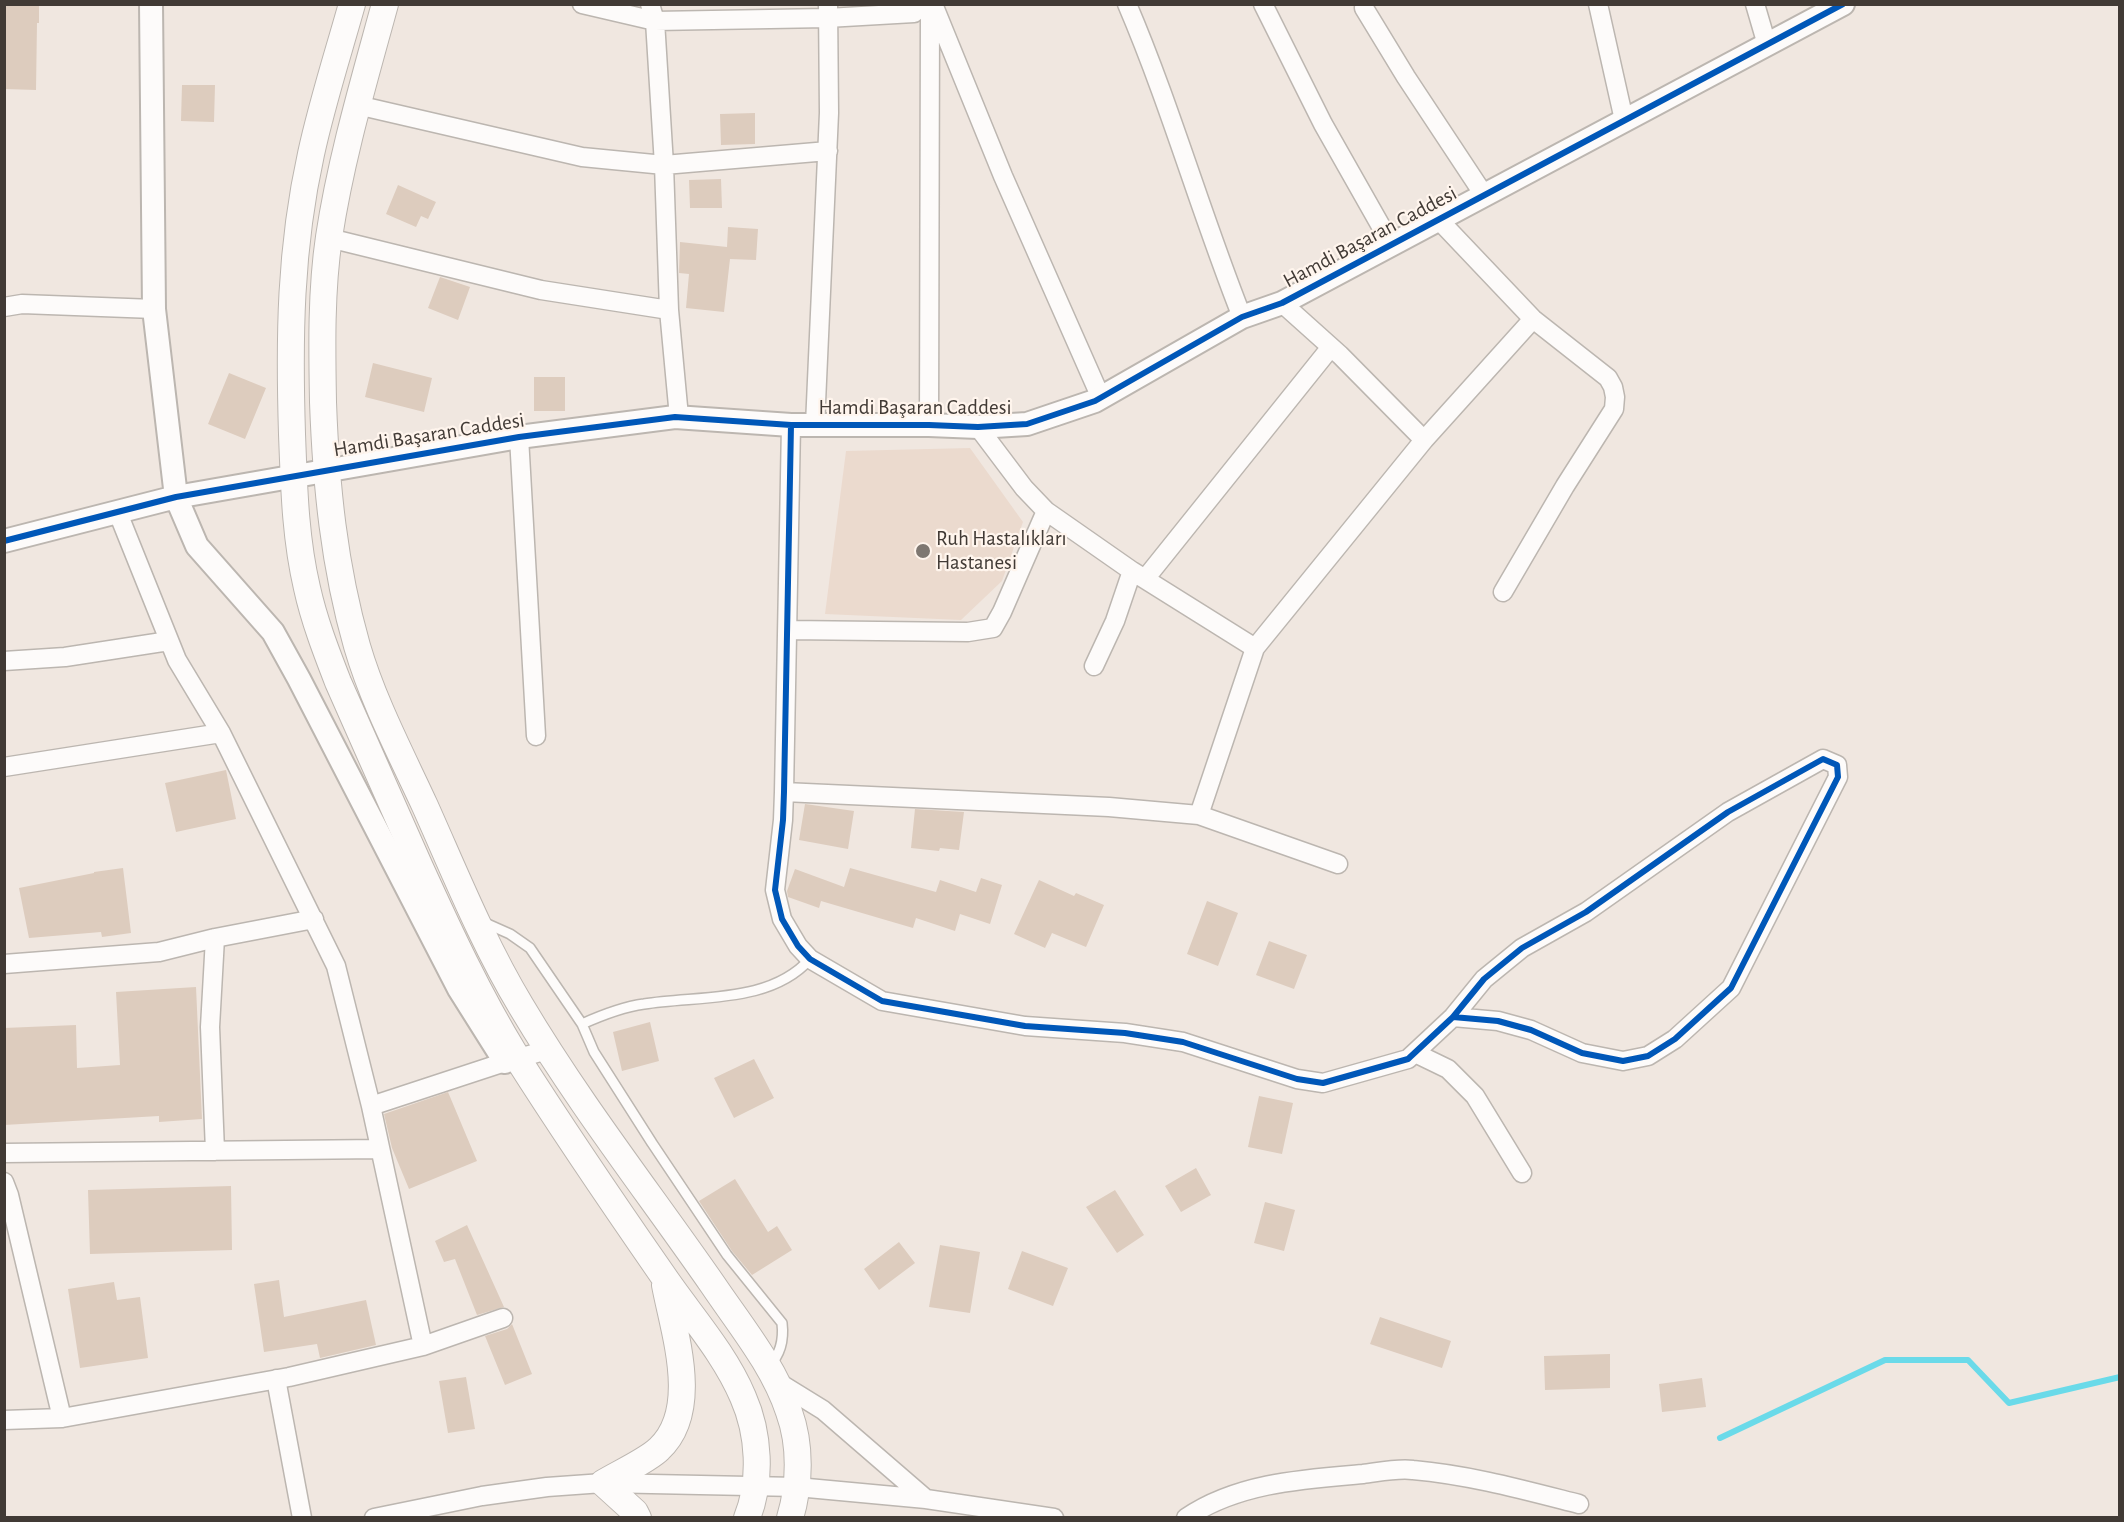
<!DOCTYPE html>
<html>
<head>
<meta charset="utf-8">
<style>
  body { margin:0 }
  #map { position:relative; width:2124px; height:1522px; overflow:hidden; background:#f0e7e0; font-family:"Alegreya Sans",sans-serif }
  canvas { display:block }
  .frame { position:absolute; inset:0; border:6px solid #413a35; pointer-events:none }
</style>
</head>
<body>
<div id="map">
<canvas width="2124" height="1522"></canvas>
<div class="frame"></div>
</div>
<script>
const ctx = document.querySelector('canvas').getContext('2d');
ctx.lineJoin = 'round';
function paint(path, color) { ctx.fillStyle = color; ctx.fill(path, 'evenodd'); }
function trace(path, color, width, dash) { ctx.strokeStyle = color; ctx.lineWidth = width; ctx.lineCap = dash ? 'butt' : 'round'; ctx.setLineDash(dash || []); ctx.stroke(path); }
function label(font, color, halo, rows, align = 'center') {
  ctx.font = font + ' "Alegreya Sans",sans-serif'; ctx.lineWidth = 4.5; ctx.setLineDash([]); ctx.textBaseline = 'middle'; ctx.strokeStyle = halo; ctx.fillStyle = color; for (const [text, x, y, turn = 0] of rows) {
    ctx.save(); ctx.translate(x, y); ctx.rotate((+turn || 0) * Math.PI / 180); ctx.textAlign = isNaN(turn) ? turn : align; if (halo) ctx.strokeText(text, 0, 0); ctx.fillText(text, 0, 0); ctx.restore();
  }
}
const built = new Path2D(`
  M970,448L1023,522L1002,581L961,620L825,614L846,451Z`);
const stream = new Path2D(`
  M1720,1438L1885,1360H1968L2009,1403L2120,1377`);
const building = new Path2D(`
  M4,4H39V23H37L36,90L4,89Z
  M182,85H215L214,122L181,121Z
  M755,113V144L721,145L720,114Z
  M721,179L722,208H690L689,180Z
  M398,185L436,202L428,219L421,216L416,227L386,214Z
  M728,227L758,229L756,260L730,259L724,312L686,308L689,274L679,273L680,242L727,247Z
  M440,277L470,287L458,320L428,308Z
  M373,363L432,378L424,412L365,397Z
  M229,373L266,388L245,439L208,424Z
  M534,377H565V411H534Z
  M226,770L236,819L176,832L165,783Z
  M805,804L854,811L848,849L799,840Z
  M915,809L964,812L959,850L940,848L939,851L911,848Z
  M123,868L131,933L102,937L101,932L29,938L19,888L94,873V872Z
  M850,868L936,892L940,880L976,892L981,878L1002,885L990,924L960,914L955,931L916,918L913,928L821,901L819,908L788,897L787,891L795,869L844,887Z
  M1039,880L1074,896L1076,893L1104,905L1086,947L1052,933L1045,948L1014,934Z
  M1207,901L1238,913L1218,966L1187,954Z
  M1269,941L1307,955L1294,989L1256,975Z
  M196,987L202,1119L159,1122V1116L4,1125V1028L76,1025L77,1068L120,1065L116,992Z
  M650,1022L659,1061L622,1071L613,1032Z
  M754,1059L774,1098L734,1118L714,1078Z
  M448,1092L477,1161L409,1189L392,1148L384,1114Z
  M1259,1096L1293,1103L1282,1154L1248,1147Z
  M1196,1168L1211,1195L1181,1212L1165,1186Z
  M735,1179L768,1232L777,1226L792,1250L752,1275L732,1251L699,1201Z
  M231,1186L232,1250L90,1254L88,1190Z
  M1115,1190L1144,1235L1117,1253L1086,1207Z
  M1265,1202L1295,1210L1284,1251L1254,1243Z
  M467,1225L504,1307L477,1315L455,1259L444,1262L435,1241Z
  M899,1242L915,1263L879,1290L864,1269Z
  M940,1245L980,1252L970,1313L929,1307Z
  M1022,1251L1068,1268L1053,1306L1008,1289Z
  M279,1280L284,1317L366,1300L376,1345L320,1358L317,1344L264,1352L254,1284Z
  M114,1282L117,1300L140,1297L148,1358L80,1368L68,1289Z
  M1380,1317L1451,1341L1442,1368L1370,1344Z
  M512,1324L532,1374L505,1385L485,1336L507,1329Z
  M1610,1354V1388L1545,1390L1544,1356Z
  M466,1377L475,1429L448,1433L439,1381Z
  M1702,1378L1706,1407L1662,1412L1659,1384Z`);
const service = new Path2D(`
  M483,922L510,934L530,948L582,1024L594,1052L652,1143L727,1255L782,1323C784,1340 781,1354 769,1366
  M582,1024C602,1015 622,1007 644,1004C699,995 770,1004 810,959`);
const minor = new Path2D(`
  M582,4L655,21L827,18L914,13L922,4
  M650,4L655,21L664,165L669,310L679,417
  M933,4L1003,176L1101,398
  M1127,4C1171,107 1201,214 1242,317
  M1263,4L1323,124L1391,244
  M1598,4L1624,120
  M1755,4L1767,45
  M1364,8L1406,77L1484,195
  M357,105L582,157L664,165L828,151
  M1438,219L1533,319L1608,378L1613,387L1615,397L1614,409L1565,486L1503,592
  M329,238L541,290L669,310
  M4,307L22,304L154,309
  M791,425L784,792L783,820L775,890L782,919L798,946L810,959L882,1001L1025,1026L1125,1033L1183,1042L1297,1079L1323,1083L1408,1059L1453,1017L1484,979L1522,948L1586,912L1728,812L1823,759L1837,765L1838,777L1731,988L1675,1039L1648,1056L1623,1061L1582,1053L1531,1030L1498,1021L1453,1017
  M815,425L829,113L828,4
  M929,425L930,7
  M978,427L1024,488L1046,511L1132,571L1255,648L1424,440L1340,355L1282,303
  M519,437L536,736
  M1424,440L1533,319
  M118,513L177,660L221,733L336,966L371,1106L423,1346
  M1145,579L1331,347
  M788,630L968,632L993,628L1002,612L1046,511
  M4,661L65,657L169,641
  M1094,666L1115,621L1132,571
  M4,767L221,733
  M784,792L1109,807L1199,815L1338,864
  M1199,815L1255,648
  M215,938L210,1027L215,1151
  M4,964L159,952L215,938L314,919
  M1415,1053L1448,1069L1475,1096L1522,1173
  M371,1106L505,1062L547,1050
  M4,1153L380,1149
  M4,1182L9,1195L62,1418
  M276,1379L302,1518
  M776,1381L823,1410L926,1499
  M4,1420L62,1418L289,1377L423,1346L503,1318
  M374,1518L482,1496L547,1487L603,1483L797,1487L926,1499L1054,1518
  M1186,1518C1237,1483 1303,1479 1363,1474C1379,1472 1397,1468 1413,1470C1470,1475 1524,1490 1579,1504`);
const tertiary = new Path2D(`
  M151,4L154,309L176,497L197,546L273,632L299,679L459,989L505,1062
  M4,541L176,497L519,437L675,417L791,425H929L978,427L1027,424L1095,401L1242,317L1282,303L1843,4`);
const secondary = new Path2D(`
  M352,4C338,54 322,103 311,154C290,249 289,337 292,434C294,485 295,537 307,588C314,620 326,651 338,682C365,743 392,804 419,865C449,931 478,994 516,1056C563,1130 612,1202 662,1274C689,1314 724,1352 743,1397C759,1433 762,1480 747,1518
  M385,4C364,81 341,158 329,237C321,291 322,347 323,402C326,485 334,566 357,646C373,701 401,754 425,806C455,873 483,943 521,1006C578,1102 649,1193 713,1285C740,1325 774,1366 789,1412C801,1445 800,1484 790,1518
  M638,1518L635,1512L603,1483C618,1474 648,1460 659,1449C701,1410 674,1333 665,1285`);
const cycleway = new Path2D(`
  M791,425L784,792L783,820L775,890L782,919L798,946L810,959L882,1001L1025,1026L1125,1033L1183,1042L1297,1079L1323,1083L1408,1059L1453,1017L1484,979L1522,948L1586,912L1728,812L1823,759L1837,765L1838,777L1731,988L1675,1039L1648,1056L1623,1061L1582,1053L1531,1030L1498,1021L1453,1017
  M4,541L176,497L519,437L675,417L791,425H929L978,427L1027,424L1095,401L1242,317L1282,303L1843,4`);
const markers = [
  [923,551,8,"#7e7771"]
];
const streetNames = [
  ["Hamdi Başaran Caddesi",1370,237,-28],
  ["Hamdi Başaran Caddesi",915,408],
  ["Hamdi Başaran Caddesi",429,435,-9]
];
const poiNames = [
  ["Ruh Hastalıkları",936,539],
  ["Hastanesi",936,563]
];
paint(built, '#ebdace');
trace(stream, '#6adae9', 6);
paint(building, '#ddccbe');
trace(service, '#bcb6b0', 12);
trace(minor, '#bcb6b0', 21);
trace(tertiary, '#bcb6b0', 26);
trace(secondary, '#bcb6b0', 28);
trace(service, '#fdfbfa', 9);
trace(minor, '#fdfbfa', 18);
trace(tertiary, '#fdfbfa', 22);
trace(secondary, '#fdfbfa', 26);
trace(cycleway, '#0057b8', 6);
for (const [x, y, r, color] of markers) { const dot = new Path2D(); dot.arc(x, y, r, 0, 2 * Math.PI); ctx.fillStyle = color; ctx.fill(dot); trace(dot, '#fff5ed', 2); }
label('21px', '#413a35', '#fff5ed', streetNames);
label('21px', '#413a35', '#fff5ed', poiNames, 'left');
</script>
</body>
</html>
